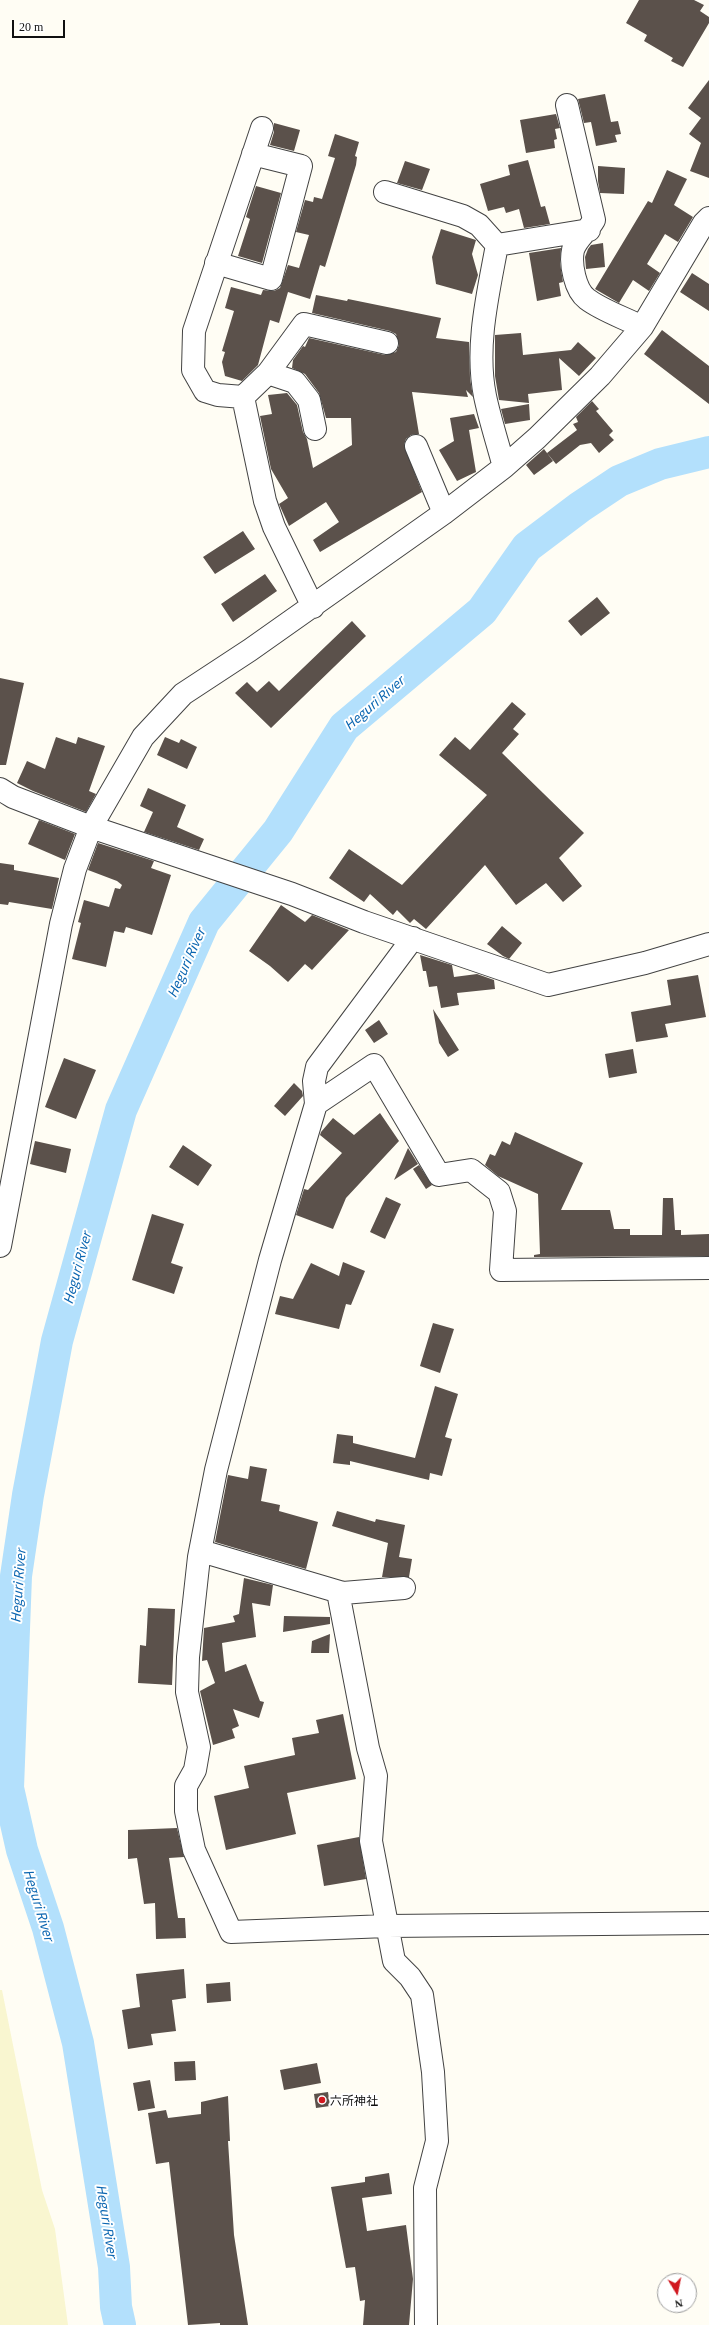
<!DOCTYPE html>
<html>
<head>
<meta charset="utf-8">
<style>
  body { margin:0 }
  #map { position:relative; width:709px; height:2325px; overflow:hidden; background:#fffdf4; font-family:Georgia,serif }
  canvas { display:block }
  .north { position:absolute; left:657px; top:2273px; width:40px; height:40px; box-sizing:border-box; background:#fff; border:1px solid #9f9f9f; border-radius:50%; rotate:170deg; font-size:11px; font-weight:700; line-height:16px; text-align:center; color:#101010 }
  .north::after { content:''; display:block; margin:auto; width:14px; height:18px; background:#d1181f; clip-path:polygon(50% 0,100% 100%,50% 72%,0 100%) }
  .scale { position:absolute; left:12px; top:20px; width:53px; height:18px; box-sizing:border-box; border:2px solid #101010; border-top:0; padding-left:5px; font-size:12px; line-height:14px; white-space:nowrap; color:#101010; -webkit-text-stroke:3px #fff; paint-order:stroke }
</style>
</head>
<body>
<div id="map">
<canvas width="709" height="2325"></canvas>
<div class="north">N</div>
<div class="scale">20 m</div>
</div>
<script>
const ctx = document.querySelector('canvas').getContext('2d');
ctx.lineJoin = 'round';
function paint(path, color) { ctx.fillStyle = color; ctx.fill(path, 'evenodd'); }
function trace(path, color, width, dash) { ctx.strokeStyle = color; ctx.lineWidth = width; ctx.lineCap = dash ? 'butt' : 'round'; ctx.setLineDash(dash || []); ctx.stroke(path); }
function label(font, color, halo, rows, align = 'center') {
  ctx.font = font + ' Georgia,"Noto Sans JP",serif'; ctx.lineWidth = 4; ctx.setLineDash([]); ctx.textBaseline = 'middle'; ctx.strokeStyle = halo; ctx.fillStyle = color; for (const [text, x, y, turn = 0] of rows) {
    ctx.save(); ctx.translate(x, y); ctx.rotate((+turn || 0) * Math.PI / 180); ctx.textAlign = isNaN(turn) ? turn : align; if (halo) ctx.strokeText(text, 0, 0); ctx.fillText(text, 0, 0); ctx.restore();
  }
}
const farmland = new Path2D(`
  M0,1990H2L42,2190L55,2229L68,2325H0Z`);
const river = new Path2D(`
  M120,2325L116,2307L114,2267L78,2043L48,1928L22,1850L8,1788L16,1576L28,1495L57,1341L121,1110L204,922L278,831L344,727L482,611L527,547L580,507L619,481L660,464L709,452`);
const building = new Path2D(`
  M639,0H694L704,5L700,11L709,17V23L683,67L671,61L673,58L644,41L647,35L626,23Z
  M709,80V178L690,171L701,143L689,134L701,118L688,108Z
  M605,94L611,122L618,121L621,134L615,135L617,142L596,146L591,122L584,123L578,99Z
  M556,114L560,128L555,129L557,139L554,140L555,148L526,153L520,120Z
  M274,123L300,130L294,151L270,145L274,132Z
  M335,134L359,142L355,156L357,157L356,165L325,267L320,265L310,299L288,292L279,323L270,320L258,365L242,381L225,376L222,362L225,352L222,351L234,311L225,308L231,287L261,295L263,290L274,291L280,288L288,265L299,268L309,235L296,232L305,200L313,202L314,197L322,199L335,158L328,156Z
  M528,160L541,207L545,206L550,224L524,228L519,209L506,213L504,207L488,211L480,184L510,175L508,165Z
  M405,161L430,169L422,190L397,183Z
  M598,166L625,168L624,194L600,193L598,181Z
  M667,170L687,179L674,205L693,217L678,242L665,234L647,264L660,273L649,291L633,280L619,303L595,289L648,201L652,203Z
  M256,186L281,193L262,263L238,256L250,219L246,217Z
  M441,229L476,240L472,254L478,275L472,294L436,284L432,257Z
  M603,243L605,267L586,269L585,257L588,249L591,245Z
  M561,248L560,263L563,282L559,283L561,296L537,301L529,253Z
  M692,273L709,284V311L680,292Z
  M316,295L347,301L348,299L441,318L436,338L469,342L470,378L473,397L466,390L468,397L412,392L419,434L411,435L406,439L404,445L422,492L320,552L313,540L339,522L326,502L289,526L279,504L288,498L271,469L260,416L272,414L268,395L287,393L297,405L303,432L307,439L313,468L352,445L351,418H326L319,393L305,374L292,368L293,360L303,346L305,347L309,338L385,355L396,352L399,345L396,334L390,331L312,313Z
  M662,330L709,366V404L644,354Z
  M521,333L523,355L571,350L578,342L596,358L579,376L559,358L562,390L528,394L529,403L499,400L495,376V335Z
  M592,401L599,409L596,411L613,431L609,435L614,440L599,453L591,443L580,445L556,464L547,453L577,430L573,424L578,422L576,417Z
  M529,404L530,420L505,424L501,409Z
  M474,414L479,428L469,430L476,472L457,481L439,450L454,441L450,418Z
  M544,449L553,461L534,475L526,465Z
  M243,531L255,549L215,574L203,557Z
  M265,574L277,591L233,622L221,604Z
  M597,597L610,613L581,636L568,621Z
  M352,621L366,636L271,728L235,693L247,682L257,692L269,681L279,691Z
  M0,678L24,683L6,765H0Z
  M512,702L526,714L513,729L519,734L502,753L584,833L559,858L582,886L563,902L546,883L516,905L485,865L426,929L414,919L410,923L397,910L393,915L370,894L364,902L329,878L349,849L402,885L487,795L439,755L455,737L470,750Z
  M56,737L76,744L78,737L105,746L89,791L96,794L86,812L33,791L17,783L27,761L45,769Z
  M165,737L179,743L181,739L197,747L187,769L157,755Z
  M148,788L186,805L177,827L204,839L199,850L144,832L153,812L140,806Z
  M39,820L75,834L65,860L28,844Z
  M98,843L154,861L151,868L171,875L152,935L126,927L124,933L114,931L106,967L72,959L81,923L78,922L84,900L109,907L115,888L120,889L122,885L117,881L88,870Z
  M0,863L14,865V870L59,878L52,909L9,902L8,905L0,904Z
  M281,905L305,922L312,915L349,930L312,970L305,964L288,982L270,966L249,951Z
  M502,926L522,943L509,959L503,956L487,944Z
  M420,955L452,965L454,977L477,974L494,980L495,989L457,993L459,1005L441,1008L437,986L429,987L426,971H423Z
  M698,975L706,1017L665,1024L668,1037L636,1042L631,1012L671,1005L667,980Z
  M433,1009L459,1050L448,1057L439,1043Z
  M379,1020L388,1034L374,1043L365,1030Z
  M633,1049L637,1073L609,1078L605,1054Z
  M64,1058L96,1070L76,1119L45,1107Z
  M294,1083L302,1091L303,1096L285,1116L274,1106Z
  M380,1113L399,1141L346,1198L333,1229L296,1215L304,1189L308,1190L342,1153L320,1135L321,1132L333,1118L354,1135Z
  M515,1132L583,1163L561,1210H610L614,1229H630V1235H662L663,1198H673L675,1230H681V1235L709,1234V1256L534,1257V1255L540,1254L538,1194L498,1176L485,1165L490,1154L495,1156L502,1141L510,1145Z
  M35,1141L71,1149L66,1173L30,1164Z
  M183,1145L212,1165L198,1186L169,1167Z
  M408,1148L418,1164L394,1180Z
  M419,1165L432,1185L426,1189L413,1169Z
  M386,1197L401,1204L385,1239L370,1232Z
  M152,1214L184,1224L171,1263L183,1267L174,1294L132,1280Z
  M343,1262L365,1271L351,1305L346,1304L339,1329L275,1314L280,1296L293,1299L311,1263L339,1276Z
  M433,1323L454,1329L440,1373L420,1366Z
  M435,1386L458,1394L445,1437L452,1439L442,1476L430,1473L429,1480L350,1461V1465L333,1463L337,1434L353,1436V1443L415,1458Z
  M250,1466L267,1469L261,1501L280,1505L279,1511L318,1522L306,1569L215,1542L228,1475L248,1479Z
  M337,1511L375,1522L376,1519L405,1525L399,1557L412,1559L409,1577H382L388,1543L332,1526Z
  M244,1578L273,1585L270,1606L252,1603L256,1637L222,1643L225,1672L246,1664L260,1701L264,1702L259,1718L233,1709L239,1726L232,1729L235,1738L213,1745L200,1691L215,1683L207,1660L202,1661L204,1628L235,1622L233,1616L239,1614Z
  M148,1608L175,1609L172,1685L138,1683L140,1645L146,1646Z
  M284,1616L330,1617V1624L283,1632Z
  M330,1634L329,1653H311L312,1641Z
  M343,1714L356,1779L287,1793L296,1834L226,1850L214,1796L249,1788L244,1766L295,1755L292,1738L319,1733L316,1720Z
  M177,1828L184,1857L169,1858L178,1918H185L186,1938L156,1939L155,1903L144,1904L137,1858L128,1859V1830Z
  M359,1837L366,1879L324,1886L317,1845Z
  M184,1969L186,1998L172,2000L176,2031L151,2034L153,2045L128,2049L122,2010L140,2007L136,1974Z
  M230,1982L231,2001L207,2003L206,1984Z
  M195,2061L196,2080L175,2081L174,2062Z
  M317,2063L321,2083L284,2090L280,2070Z
  M150,2080L155,2108L138,2111L133,2083Z
  M328,2092L330,2106L316,2108L314,2094Z
  M228,2096L230,2141H228L234,2235L248,2325H220V2323L188,2325L169,2162L156,2164L148,2113L166,2110L168,2118L201,2114V2102Z
  M389,2173L392,2194L362,2198L367,2231L406,2225L413,2279L409,2325H363L365,2300L360,2301L355,2267L346,2268L331,2187L365,2182V2177Z`);
const minor = new Path2D(`
  M567,105L594,220C588,231 577,238 573,250C570,264 575,290 587,299C603,311 625,318 642,327
  M262,128L194,331L193,370L205,391L218,395L243,397L265,501L274,527L313,607
  M385,192L463,216L479,225L497,245L589,230
  M497,245C488,294 475,347 485,396C490,420 498,444 504,467
  M216,263L271,279L301,166L253,154
  M268,373L295,382L309,400L315,429
  M243,397L268,373L304,324L387,343
  M416,446L444,513
  M0,789L13,797L91,827L292,894L364,922L548,985L645,963L709,944
  M413,938L317,1067L314,1081L316,1104L270,1260L216,1470L199,1557L188,1657L187,1692L199,1747L195,1770L186,1786V1811L194,1850L231,1932L387,1926L709,1923
  M316,1104L374,1065L439,1175L471,1170L499,1192L505,1211L501,1270L709,1268
  M0,1246L61,924L75,869L91,827L143,737L183,694L250,650L444,513L504,467L537,438L600,376L642,327L704,223L709,218
  M201,1551L343,1593L404,1588
  M338,1592L368,1748L376,1776L371,1841L394,1961L410,1977L422,1995L433,2072L437,2141L425,2188L426,2325`);
const markers = [
  [322,2100,4,"#d1181f"]
];
const poiNames = [
  ["六所神社",330,2100]
];
const waterNames = [
  ["Heguri River",374,703,-41],
  ["Heguri River",186,963,-66],
  ["Heguri River",77,1268,-75],
  ["Heguri River",18,1586,-86],
  ["Heguri River",39,1905,73],
  ["Heguri River",107,2221,81]
];
paint(farmland, '#f9f6d0');
trace(river, '#b3e0fc', 32);
paint(building, '#5b514b');
trace(minor, '#434343', 24);
trace(minor, '#fff', 22);
for (const [x, y, r, color] of markers) { const dot = new Path2D(); dot.arc(x, y, r, 0, 2 * Math.PI); ctx.fillStyle = color; ctx.fill(dot); trace(dot, '#fff', 1.5); }
label('12px', '#101010', '#fff', poiNames, 'left');
label('italic 13px', '#0b66b1', '#fff', waterNames);
</script>
</body>
</html>
